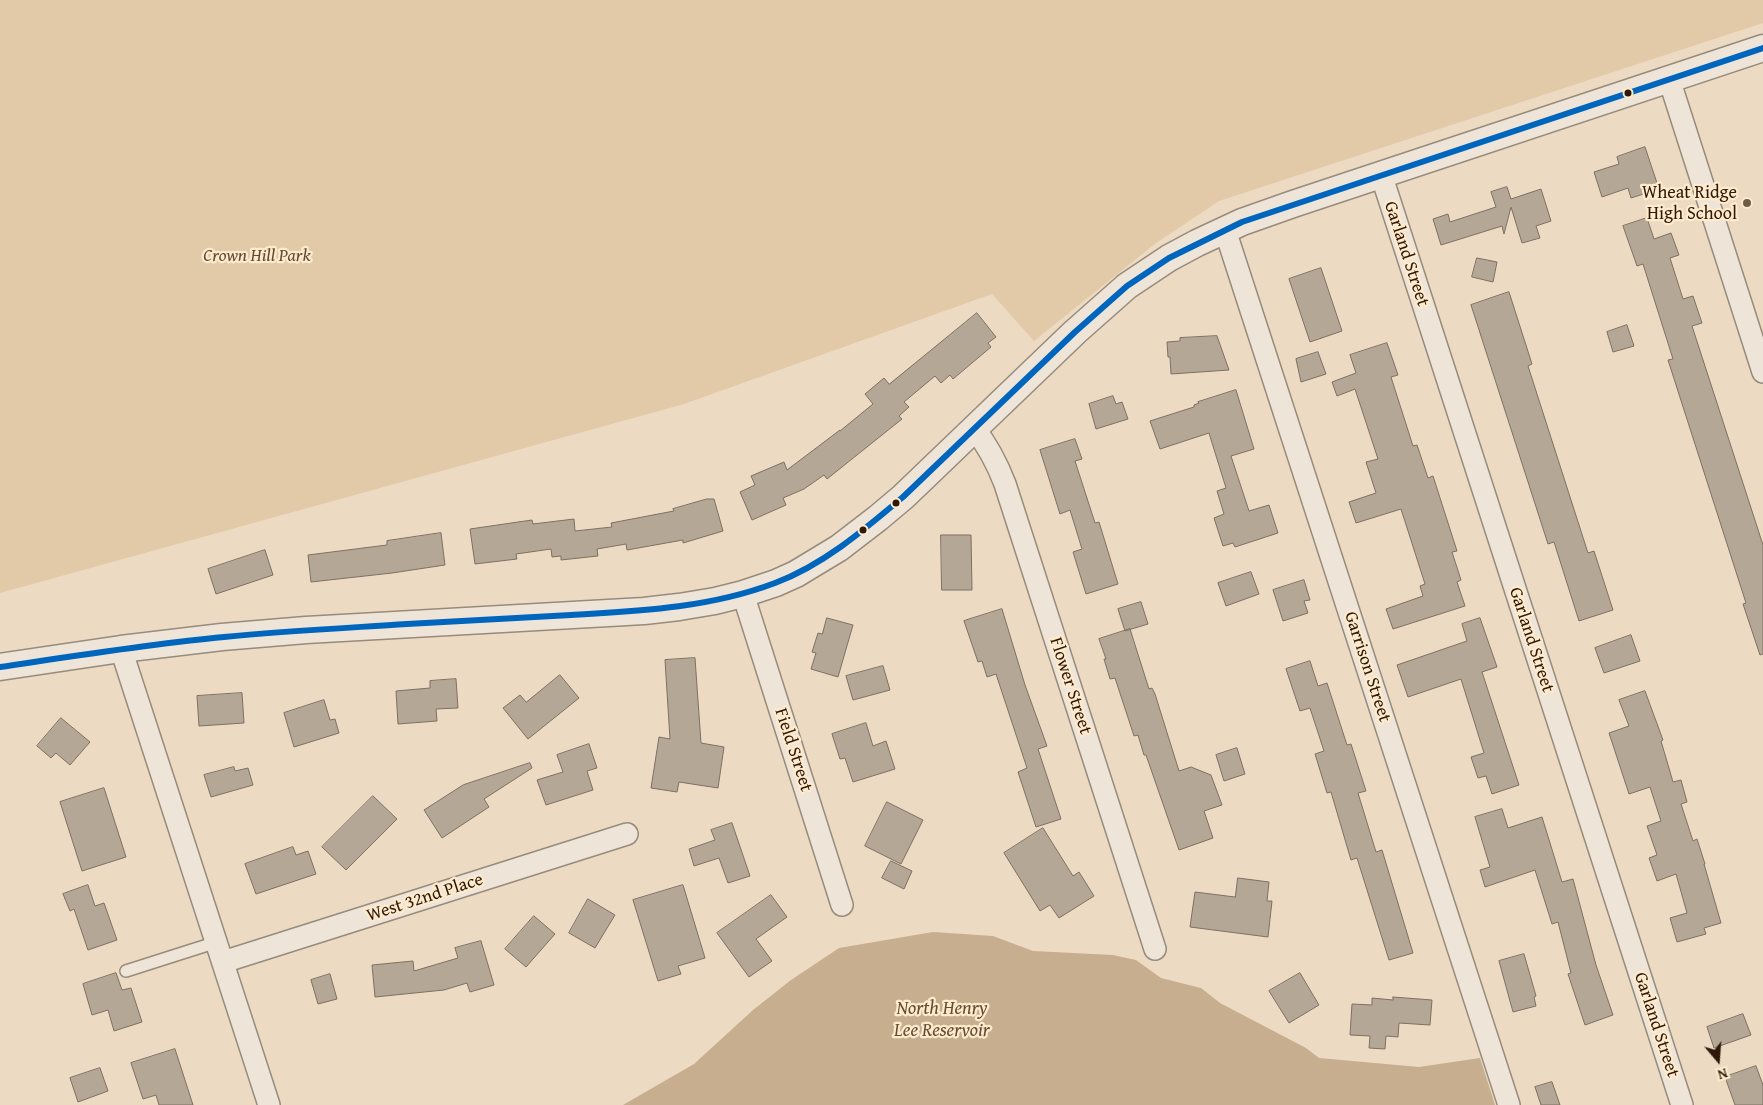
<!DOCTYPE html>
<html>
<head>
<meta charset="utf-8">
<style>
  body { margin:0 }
  #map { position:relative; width:1763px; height:1105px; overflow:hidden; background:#ecdac2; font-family:"Gentium Book Plus",serif }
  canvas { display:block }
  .north { position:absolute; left:1693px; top:1035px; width:50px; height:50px; -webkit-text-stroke:4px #feeacc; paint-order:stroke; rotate:162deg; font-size:14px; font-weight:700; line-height:20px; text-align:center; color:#2f1808 }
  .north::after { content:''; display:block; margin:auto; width:18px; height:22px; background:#2f1808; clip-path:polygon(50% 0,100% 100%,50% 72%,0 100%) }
</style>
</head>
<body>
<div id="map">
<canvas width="1763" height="1105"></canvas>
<div class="north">N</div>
</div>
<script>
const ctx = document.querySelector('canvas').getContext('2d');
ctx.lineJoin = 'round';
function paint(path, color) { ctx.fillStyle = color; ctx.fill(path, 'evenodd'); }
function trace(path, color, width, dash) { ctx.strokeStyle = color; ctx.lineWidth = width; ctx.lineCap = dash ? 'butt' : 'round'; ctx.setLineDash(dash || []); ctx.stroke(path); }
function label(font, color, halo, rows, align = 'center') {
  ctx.font = font + ' "Gentium Book Plus",serif'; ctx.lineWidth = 4.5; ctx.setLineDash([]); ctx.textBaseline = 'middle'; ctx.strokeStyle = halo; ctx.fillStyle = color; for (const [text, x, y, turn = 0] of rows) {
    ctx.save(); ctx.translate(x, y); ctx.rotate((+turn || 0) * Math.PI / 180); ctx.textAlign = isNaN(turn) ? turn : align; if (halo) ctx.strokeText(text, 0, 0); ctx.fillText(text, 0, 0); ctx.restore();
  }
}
const green = new Path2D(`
  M0,0H1763V23L1219,201L1156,243L1034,341L992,294L684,404L0,593Z`);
const water = new Path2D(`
  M933,932L993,936L1033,951L1113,955L1136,960L1161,978L1201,988L1220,1003L1306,1048L1319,1058L1419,1067L1480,1058L1495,1105H623L694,1064L753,1010L791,980L839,948Z`);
const building = new Path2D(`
  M1645,147L1659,189L1631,198L1628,188L1602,197L1594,172L1619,164L1617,157Z
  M1507,187L1511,199L1541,189L1551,221L1536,226L1540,238L1522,243L1511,207L1504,234L1502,226L1441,245L1433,219L1448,214L1450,222L1496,207L1491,192Z
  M1647,218L1654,239L1671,233L1679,255L1670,258L1683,299L1693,296L1702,323L1692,326L1763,545V654L1760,655L1743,604L1746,603L1668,360L1673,359L1643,264L1637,266L1623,226Z
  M1477,258L1497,262L1493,282L1472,277Z
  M1321,268L1342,331L1310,342L1289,279Z
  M1509,292L1532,364L1528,366L1588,553L1594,551L1613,610L1579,621L1554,542L1548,544L1471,305Z
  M977,313L996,337L988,343L991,347L953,379L950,375L941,383L935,376L904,402L909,407L899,416L902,419L827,479L824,475L804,489L783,498L786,505L752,520L740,492L755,485L751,476L784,462L787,470L840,430V431L873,404L865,394L884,378L889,384Z
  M1627,325L1634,346L1613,352L1607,332Z
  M1217,336L1229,370L1171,374L1170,357H1168L1167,342L1180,341V338Z
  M1387,343L1398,375L1391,377L1413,446L1417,445L1428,478L1433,476L1457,551L1452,552L1461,580L1457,582L1465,606L1393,629L1386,609L1423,596L1420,586L1425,584L1401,509L1356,523L1349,502L1376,493L1366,462L1378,459L1355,389L1337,396L1332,382L1356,373L1350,355Z
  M1318,352L1326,374L1301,382L1296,359Z
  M1236,390L1254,449L1231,456L1249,511L1269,505L1278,533L1235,547L1233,543L1223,546L1214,518L1224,514L1217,491L1226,488L1209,433L1160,449L1150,421L1194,407V405L1199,403L1198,402Z
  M1113,396L1116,404L1122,402L1128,419L1096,429L1089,404Z
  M1075,439L1082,459L1075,461L1095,523L1099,522L1118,584L1086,594L1073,552L1082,549L1070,510L1060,514L1040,450Z
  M707,499H714L723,531L683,543V540L627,550L626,544L597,549L598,556L561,560V556L552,557L551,549L516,554L517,559L475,564L470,529L532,520L533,524L574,519L575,531L612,527L611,523L674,511L673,509Z
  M441,533L445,565L392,573L311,582L308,555L387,545V541Z
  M941,535H971L972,590H942Z
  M265,550L273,575L216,594L208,569Z
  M1251,572L1259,594L1226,606L1218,583Z
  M1304,580L1310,600L1304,601L1308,613L1283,621L1273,590Z
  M1141,602L1148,624L1125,631L1118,609Z
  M1002,609L1025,685L1047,746L1038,749L1061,819L1036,827L1018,772L1027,768L996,674L987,677L982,661L978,662L964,621Z
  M827,618L853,625L838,677L811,669L816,653L812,652L818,633L822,634Z
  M1480,618L1497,667L1482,672L1519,785L1492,794L1486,776L1478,778L1471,757L1484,753L1461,679L1408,697L1397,665L1467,641L1462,624Z
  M1130,629L1149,689L1152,688L1155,694L1179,771L1191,767L1211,775L1222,805L1204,811L1213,838L1179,850L1146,755H1144L1138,735L1134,736L1115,678L1110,679L1104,659H1106L1099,639Z
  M1631,635L1640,661L1604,673L1595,648Z
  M695,658L701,743L724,747L718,788L679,782L677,792L651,788L659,737L670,739L665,660Z
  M1310,661L1318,686L1327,683L1347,745L1351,744L1366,791L1358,793L1376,852L1382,850L1413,953L1389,960L1357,858L1351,860L1331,792L1327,793L1315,754L1324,751L1310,708L1300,711L1286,669Z
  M883,666L890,690L853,700L846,676Z
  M560,675L579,698L528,739L503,708L520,695L526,702Z
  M456,679L458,708L436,709L437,721L398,724L396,691L430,688V681Z
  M1645,691L1663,740L1661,741L1673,782L1681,780L1687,802L1681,804L1693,841L1697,839L1705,864H1704L1721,923L1704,928L1706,934L1677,942L1670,918L1687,913L1676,874L1657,881L1649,858L1657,855L1647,826L1661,821L1650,787L1629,794L1609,733L1629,726L1619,700Z
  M242,693L244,723L199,726L197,696Z
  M324,700L330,720L335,719L339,733L294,747L284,713Z
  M61,718L90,742L70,765L56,753L51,758L37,746Z
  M866,723L873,746L886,741L895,769L853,782L845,758L840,759L832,734Z
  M589,744L597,768L587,771L593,790L546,805L537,780L563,772L557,755Z
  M1237,748L1245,774L1224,781L1216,755Z
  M530,763L532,768L484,799L489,807L442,838L424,810L463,785Z
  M234,767L235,771L248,768L253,785L211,797L204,775Z
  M104,788L126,857L82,871L60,802Z
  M373,796L397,819L346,870L322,847Z
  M887,802L923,820L901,864L865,846Z
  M1502,809L1508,828L1542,817L1562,882L1573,879L1596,965L1613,1015L1585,1025L1568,974L1571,973L1558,922L1552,924L1535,870L1485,887L1480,870L1490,867L1475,817Z
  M732,823L750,876L728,883L719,858L694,866L689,849L715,840L711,830Z
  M1043,828L1073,876L1079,872L1094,896L1059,918L1050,905L1040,911L1004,853Z
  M293,847L296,855L308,851L316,874L256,894L245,864Z
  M891,861L912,871L904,889L882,878Z
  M1238,878L1269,882L1267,901H1272L1268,937L1190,927L1195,892L1235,897Z
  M88,885L95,906L104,903L117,940L88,950L74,909L70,911L63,894Z
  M683,885L705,958L678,966L681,974L658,981L633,900Z
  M771,895L787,917L756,939L772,961L749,977L717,933Z
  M588,899L615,915L595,948L569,933Z
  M534,916L555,934L526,967L505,949Z
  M481,941L494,985L470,992L467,983L444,990L375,997L372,965L413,961L414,971L458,958L455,948Z
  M1524,954L1536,996L1534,997L1536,1006L1513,1012L1499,961Z
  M116,973L122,990L131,988L142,1022L114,1031L108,1010L92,1015L83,984Z
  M1300,973L1319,1005L1289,1023L1269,991Z
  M330,974L337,999L318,1004L311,980Z
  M1393,997L1432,1000L1430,1025L1399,1023L1398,1037L1386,1036L1385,1049L1369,1048L1370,1036L1350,1035L1352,1004L1372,1005V998L1393,1000Z
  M1743,1014L1751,1035L1714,1048L1707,1027Z
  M175,1049L193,1105H159L156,1095L143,1099L131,1063Z
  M1756,1066L1763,1085V1105H1735L1725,1077Z
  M100,1068L108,1091L78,1102L70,1078Z
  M1552,1082L1560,1105H1541L1535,1087Z`);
const service = new Path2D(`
  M126,971L217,942`);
const minor = new Path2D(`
  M1669,79L1763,372
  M1381,174L1682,1105
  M1225,230L1509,1105
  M974,428C988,446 997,463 1005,484L1155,949
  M743,594L842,905
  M121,649L269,1105
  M223,962L627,834`);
const tertiary = new Path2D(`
  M0,667L121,649L222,637L306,630L644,611L679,607L715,601L743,594L776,583L796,574L839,548L878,518L903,497L1075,332L1127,286L1169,258L1197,243L1242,222L1293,204L1763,48`);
const bus1 = new Path2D(`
  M0,667C74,656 149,644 224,637C285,631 346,628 407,624C462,621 516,618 571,615C640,611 709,608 775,583C823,565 864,530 903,497L1075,332L1127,286L1169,258L1242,222L1763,48`);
const markers = [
  [1628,93,4.5,"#2f1808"],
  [1747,203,5,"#715c49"],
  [896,503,4.5,"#2f1808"],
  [863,530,4.5,"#2f1808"]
];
const poiNames = [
  ["Wheat Ridge",1737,193],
  ["High School",1737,214]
];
const streetNames = [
  ["Garland Street",1406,254,72],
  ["Garland Street",1531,640,72],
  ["Garrison Street",1367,667,72],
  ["Flower Street",1070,686,72],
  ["Field Street",793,750,72],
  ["West 32nd Place",425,898,-18],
  ["Garland Street",1656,1025,72]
];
const parkNames = [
  ["Crown Hill Park",257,256]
];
const waterNames = [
  ["North Henry",942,1009],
  ["Lee Reservoir",942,1031]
];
paint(green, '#e2caa8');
paint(water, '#c7ae8e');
paint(building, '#b4a796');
trace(building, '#7d7063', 1);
trace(service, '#978b7c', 14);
trace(minor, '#978b7c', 24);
trace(tertiary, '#978b7c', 29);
trace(service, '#eee5d8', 11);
trace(minor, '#eee5d8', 21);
trace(tertiary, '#eee5d8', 26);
trace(bus1, '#0065bd', 6);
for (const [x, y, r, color] of markers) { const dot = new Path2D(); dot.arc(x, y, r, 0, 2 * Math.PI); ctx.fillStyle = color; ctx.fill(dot); trace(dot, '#feeacc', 2); }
label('18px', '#2f1808', '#feeacc', poiNames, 'right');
label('18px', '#2f1808', '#feeacc', streetNames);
label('italic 18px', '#624932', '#feeacc', parkNames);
label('italic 19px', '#654c34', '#feeacc', waterNames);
</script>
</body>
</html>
